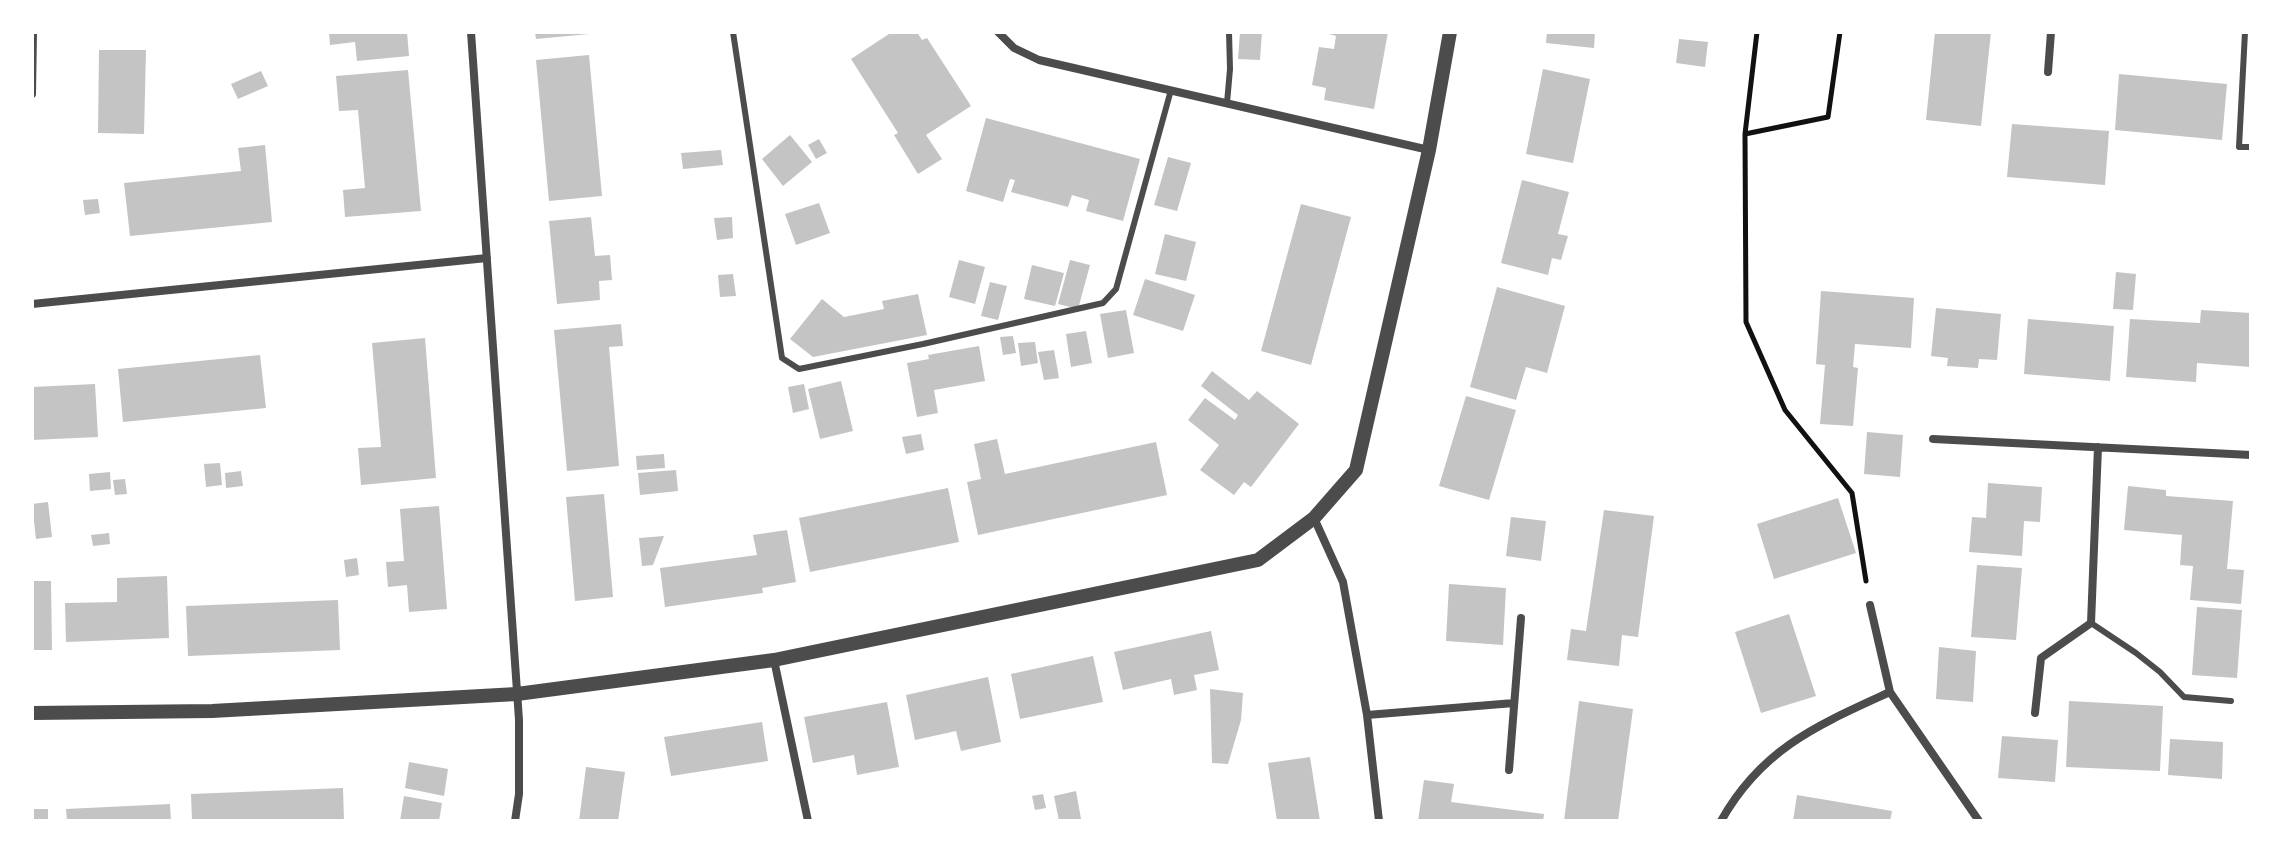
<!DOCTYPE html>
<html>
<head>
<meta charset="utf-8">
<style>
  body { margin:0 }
  #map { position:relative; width:2283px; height:853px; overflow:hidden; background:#fff; font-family:Lato,sans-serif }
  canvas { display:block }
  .frame { position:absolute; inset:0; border:34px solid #fff; pointer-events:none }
</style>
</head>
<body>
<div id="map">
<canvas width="2283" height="853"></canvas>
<div class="frame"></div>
</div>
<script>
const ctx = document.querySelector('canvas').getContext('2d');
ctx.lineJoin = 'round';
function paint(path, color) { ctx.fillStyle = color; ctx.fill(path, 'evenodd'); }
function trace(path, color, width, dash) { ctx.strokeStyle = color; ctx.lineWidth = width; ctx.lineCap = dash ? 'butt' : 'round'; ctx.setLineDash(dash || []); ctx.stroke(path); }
const building = new Path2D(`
  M329,32H407L409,56L357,61L355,42L330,45Z
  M535,32H589V34L536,39Z
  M892,32H917L922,40L927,38L971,106L926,135L942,159L918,174L894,135L898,133L851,59Z
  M1240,32H1262L1260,60L1238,59Z
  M1322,32H1388L1374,109L1324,100L1326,88L1312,85L1319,47L1334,49L1336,36Z
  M1547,32H1595L1594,48L1546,43Z
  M1935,32H1991L1981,126L1926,120Z
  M1679,39L1708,42L1705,67L1676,63Z
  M99,50H146L144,134L98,133Z
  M589,55L602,196L549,201L536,60Z
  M1543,69L1590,79L1573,163L1526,154Z
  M408,70L421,211L345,217L343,190L365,188L358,110L339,111L336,76Z
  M261,71L268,86L238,99L231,84Z
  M2119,74L2227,84L2222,140L2115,130Z
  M986,118L1140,159L1123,221L1086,211L1089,200L1072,195L1068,207L1011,192L1015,180L1010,179L1003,202L966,191Z
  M2012,124L2109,131L2105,185L2007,177Z
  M790,135L812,162L783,186L762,159Z
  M819,139L827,153L816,159L808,145Z
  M265,145L272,222L130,236L124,183L241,171L238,148Z
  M721,150L723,165L683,169L681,153Z
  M1168,157L1191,163L1177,211L1154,205Z
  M1522,180L1569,192L1558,234L1568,236L1561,260L1552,258L1548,275L1501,263Z
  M98,199L100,213L85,215L83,200Z
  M819,203L830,233L796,245L785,214Z
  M1301,204L1351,217L1311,365L1261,351Z
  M591,217L595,256L610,255L612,280L599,281L600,300L557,304L549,221Z
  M732,217L733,238L717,240L714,218Z
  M1165,234L1196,242L1186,281L1155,274Z
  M959,260L985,267L975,304L949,297Z
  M1070,260L1090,265L1078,309L1058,304Z
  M1032,265L1064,273L1055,306L1024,299Z
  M2116,272L2136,274L2133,310L2113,309Z
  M733,274L736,296L720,297L718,275Z
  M1145,279L1195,295L1183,331L1133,315Z
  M990,282L1007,286L998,320L981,316Z
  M1497,287L1565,306L1547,373L1526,367L1516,400L1470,387Z
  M1821,291L1914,298L1911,348L1855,344L1853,367L1858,368L1853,426L1820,424L1825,365L1816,364Z
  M918,294L927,335L813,357L790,339L822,299L844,317L884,309L882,301Z
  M1936,308L2001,314L1997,360L1979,359L1978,368L1947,366L1948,358L1931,356Z
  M1126,310L1134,353L1108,358L1100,314Z
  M2201,310L2251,313V367L2197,363L2196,382L2126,377L2130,319L2200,323Z
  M2028,319L2114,326L2110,381L2024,374Z
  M621,324L623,346L609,347L619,466L567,471L554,330Z
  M1086,331L1092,363L1071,367L1066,334Z
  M1013,336L1016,353L1003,355L1000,337Z
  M425,338L436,478L361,485L358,448L381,447L372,343Z
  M1035,342L1038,363L1021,366L1018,343Z
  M979,346L985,381L934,390L938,413L917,417L907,363L929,359L928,355Z
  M1054,350L1059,378L1044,380L1038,352Z
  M260,355L266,408L123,422L118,369Z
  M1212,371L1249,400L1257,391L1299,424L1251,487L1244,482L1234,495L1200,470L1219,445L1188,420L1205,398L1235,420L1238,415L1201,386Z
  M841,381L853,431L820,439L808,389Z
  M95,384L98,437L32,440V387Z
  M804,384L809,409L793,413L788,387Z
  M1466,396L1516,410L1489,500L1439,486Z
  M1867,432L1903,435L1900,477L1864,474Z
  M921,434L924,450L906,454L902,437Z
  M997,439L1005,474L1156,442L1167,495L978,535L967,482L981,479L974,444Z
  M664,454L665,468L637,470L636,456Z
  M220,463L222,485L206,487L204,464Z
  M676,470L678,491L640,495L638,473Z
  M241,471L243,486L226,488L225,473Z
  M110,472L111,489L90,491L89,474Z
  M125,479L127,494L115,495L113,480Z
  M1988,483L2042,487L2040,522L2024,521L2022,556L1969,552L1972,517L1986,518Z
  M2128,486L2166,490V496L2233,501L2227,569L2244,570L2241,604L2190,600L2193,566L2180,565L2182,535L2124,530Z
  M948,488L959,542L810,572L799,518Z
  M604,494L613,597L575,601L566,497Z
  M1838,498L1856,553L1774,579L1757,524Z
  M48,502L52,537L36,539L32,504Z
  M439,506L447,609L409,612L407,585L388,587L386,562L404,561L400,509Z
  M1604,510L1654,516L1638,637L1622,635L1619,666L1567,660L1571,629L1586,631Z
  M1511,517L1546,521L1541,561L1506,556Z
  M787,530L796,582L762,588L763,593L665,607L660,568L757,555L753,535Z
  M109,533L110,544L93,546L91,535Z
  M664,536L653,565L642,566L639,538Z
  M357,558L359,575L346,577L344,560Z
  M1977,565L2022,568L2016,640L1971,637Z
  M167,576L169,638L66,642L65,603L117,602V578Z
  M32,581H51L52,650H32Z
  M1449,584L1506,588L1503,645L1446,641Z
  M338,600L340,650L188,656L186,606Z
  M2197,607L2242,610L2237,678L2192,675Z
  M1789,614L1816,696L1761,713L1735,632Z
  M1211,631L1219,670L1194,675L1197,690L1174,695L1171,679L1123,690L1114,652Z
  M1939,647L1976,651L1973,702L1936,699Z
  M1093,656L1103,702L1020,719L1011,674Z
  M988,677L1001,742L961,751L956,731L915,740L906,695Z
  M1210,689L1243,693L1241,720L1228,764L1212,763Z
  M1579,701L1633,709L1618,821H1564Z
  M2069,701L2163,706L2160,771L2066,767Z
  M887,702L899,767L857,775L854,755L813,763L804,717Z
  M762,722L768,761L671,776L664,737Z
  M2002,736L2058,740L2055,782L1998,778Z
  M2170,739L2223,742L2222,779L2168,775Z
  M1310,757L1320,821H1277L1268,763Z
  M409,762L448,769L444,796L405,788Z
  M586,767L625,772L618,821H579Z
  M1424,780L1454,784L1451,802L1544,814L1543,821H1418Z
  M343,788L344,821H192L191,794Z
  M1076,791L1081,819L1059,821L1054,796Z
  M1043,794L1046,808L1035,810L1032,796Z
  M1797,795L1892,811L1890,821H1793Z
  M404,796L442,803L439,821H400Z
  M170,804L171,821H67L66,809Z
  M32,809H48V821H32Z`);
const path = new Path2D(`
  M1840,32L1828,117L1745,134L1746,322L1785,410L1852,493L1866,581
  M1745,134L1757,32`);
const service = new Path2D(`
  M733,32L782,358L799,369L923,344L1103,303L1116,289L1171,90
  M2245,32L2239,147H2251
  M1227,103L1230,69L1229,32
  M2091,623L2136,653L2160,672L2184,697L2231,701`);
const minor = new Path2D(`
  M471,32L519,720V794L515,821
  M998,32L1014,48L1039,60L1429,150
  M2048,72L2051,32
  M32,94L33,32
  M32,304L487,258
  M1933,439L2251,455
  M1314,518L1343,582L1367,715L1379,821
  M1870,605L1890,692
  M774,660L808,821
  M2035,713L2041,658L2091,623L2098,447
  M1367,715L1514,703
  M1509,770L1521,618
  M1721,821C1762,748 1818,725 1890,692L1979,821`);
const tertiary = new Path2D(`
  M32,713L212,711L517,694L774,660L1258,560L1314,518L1356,470L1429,150L1450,32`);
paint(building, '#c4c4c4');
trace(path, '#111', 5);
trace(service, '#4c4c4c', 6);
trace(minor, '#4c4c4c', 8);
trace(tertiary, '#4c4c4c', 14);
</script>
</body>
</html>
